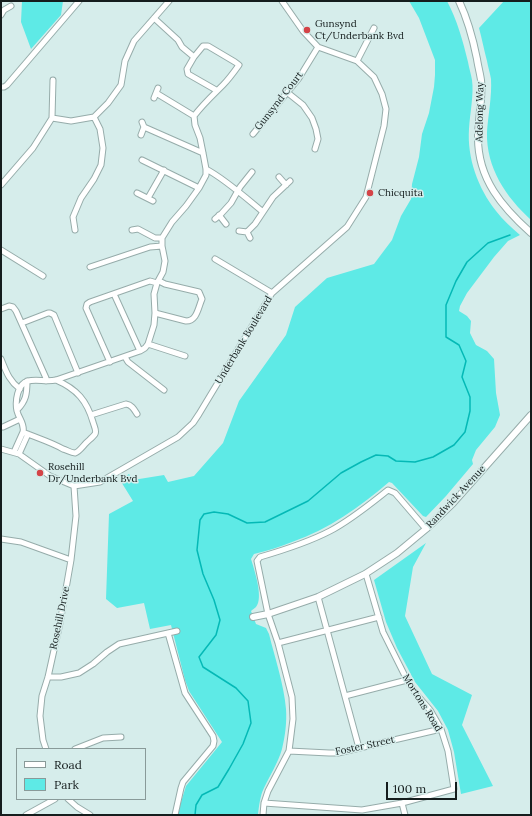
<!DOCTYPE html>
<html>
<head>
<meta charset="utf-8">
<style>
  body { margin:0 }
  #map { position:relative; width:532px; height:816px; overflow:hidden; background:#d6edeb; font-family:Lora,serif }
  canvas { display:block }
  .frame { position:absolute; inset:0; border:2px solid #151d1d; pointer-events:none }
  .legend { position:absolute; left:16px; top:748px; width:130px; height:52px; box-sizing:border-box; background:#d6edeb; border:1px solid #899a99; margin:0; padding:5px 7px; list-style:none; font-size:12px; color:#151d1d }
  .legend li { display:flex; align-items:center; gap:8px; height:20px }
  .legend b { width:20px; border:1px solid #899a99 }
  .scale { position:absolute; left:386px; top:782px; width:71px; height:18px; box-sizing:border-box; border:2px solid #151d1d; border-top:0; padding-left:5px; font-size:12px; line-height:14px; white-space:nowrap; color:#151d1d; -webkit-text-stroke:3px #d6edeb; paint-order:stroke }
</style>
</head>
<body>
<div id="map">
<canvas width="532" height="816"></canvas>
<div class="frame"></div>
<ul class="legend">
<li><b style="height:5px;background:#fff"></b>Road</li>
<li><b style="height:11px;background:#5eeae6"></b>Park</li>
</ul>
<div class="scale">100 m</div>
</div>
<script>
const ctx = document.querySelector('canvas').getContext('2d');
ctx.lineJoin = 'round';
function paint(path, color) { ctx.fillStyle = color; ctx.fill(path, 'evenodd'); }
function trace(path, color, width, dash) { ctx.strokeStyle = color; ctx.lineWidth = width; ctx.lineCap = dash ? 'butt' : 'round'; ctx.setLineDash(dash || []); ctx.stroke(path); }
function label(font, color, halo, rows, align = 'center') {
  ctx.font = font + ' Lora,serif'; ctx.lineWidth = 3; ctx.setLineDash([]); ctx.textBaseline = 'middle'; ctx.strokeStyle = halo; ctx.fillStyle = color; for (const [text, x, y, turn = 0] of rows) {
    ctx.save(); ctx.translate(x, y); ctx.rotate((+turn || 0) * Math.PI / 180); ctx.textAlign = isNaN(turn) ? turn : align; if (halo) ctx.strokeText(text, 0, 0); ctx.fillText(text, 0, 0); ctx.restore();
  }
}
const green = new Path2D(`
  M22,1H63L61,15L31,49L21,22Z
  M409,1H447C457,20 463,41 468,62C469,68 471,74 472,80C474,94 470,113 469,129C467,158 478,188 496,211C503,220 511,227 520,235L508,241L494,257L467,293L460,306L459,311L467,316L471,321L470,333L476,345L487,351L494,359L496,393L500,415L495,427L476,450L472,460L473,464L446,496L426,517L423,516L392,483L389,482C360,507 329,529 292,542C280,547 267,551 254,554L251,559C254,569 264,598 256,607C255,608 253,609 251,611L256,624L266,628L269,634C275,658 284,685 286,709C287,722 285,737 282,749C278,763 270,775 264,788C260,796 259,806 258,815H177L186,786L222,742L189,691L185,680L171,625L150,629L144,603L117,608L106,599L109,514L133,501L120,480L129,474L133,480L164,475L168,482L194,476L223,443L239,401L286,335L295,307L327,278L374,264L392,240L401,216L411,199L412,184L419,157L422,134L429,113L434,87L435,75V60L419,18Z
  M504,1H531V220C506,197 486,168 487,132C488,115 492,97 491,79C490,73 488,67 487,61C484,50 482,39 479,28Z
  M426,543L413,567L405,616L432,674L472,695L462,725L493,786L461,794L454,752L448,730L438,711L415,682L397,648L386,622L374,580Z`);
const stream = new Path2D(`
  M195,815L196,805L202,795L218,787L229,769L243,744L251,723L248,701L236,688L203,667L199,657L216,635L220,620L214,600L203,574L197,550L200,520L204,514L214,512L228,514L247,523L265,522L308,501L341,473L361,462L376,455L388,456L396,461L415,462L433,457L454,445L465,432L470,411V397L462,377L466,361L459,345L446,337V305L456,281L467,262L488,243L510,235`);
const minor = new Path2D(`
  M1,15L4,10L11,6
  M154,18L178,40L182,47L194,57
  M357,61L374,28
  M1,87H4L7,85L79,1
  M156,93L194,116
  M288,93L303,105L312,118L316,129L318,139L315,149
  M154,98L158,88
  M52,118L53,80
  M144,127L203,153
  M253,134L299,78L318,47
  M141,135L144,127L142,122
  M142,160L199,188
  M206,169C225,179 246,198 263,212
  M279,177L286,185
  M1,185L33,148L52,118L71,121L94,117L108,103L121,85L125,61L134,41L169,1
  M137,193L153,201
  M148,198L164,170
  M219,215L226,224
  M215,219L221,214L231,203L240,187L252,172
  M75,230L73,217L81,198L94,179L101,165L103,148L100,129L94,117
  M132,230L138,229L155,238H162
  M239,231L247,232L255,224L273,197L290,181
  M247,232L250,238
  M1,250L43,276
  M215,259L272,293
  M90,267L150,247L162,246
  M114,294L140,351
  M1,309L9,306L13,307L16,311L46,378V381
  M155,313L186,321C197,321 198,308 202,299L199,292L165,284L159,281
  M22,323L48,313H50L54,315L78,373
  M148,344L185,356
  M125,357L128,362L164,390
  M1,359C6,371 9,381 20,389
  M110,362L86,308L87,304L90,302L150,281L157,283
  M17,410C26,401 27,394 27,381
  M91,415L126,404C132,405 134,409 137,414
  M3,427L20,419
  M23,432C37,438 51,442 63,449C67,450 71,453 75,453C79,452 83,446 86,443C89,440 93,437 95,434C97,431 94,426 93,422C87,401 77,389 56,380
  M1,449L19,454L50,476L74,486L100,482L178,437L193,423L199,414L272,293L347,227L366,197L384,126L386,109L382,94L374,77L357,61L318,47L303,31L282,1
  M14,452L23,432C25,424 19,419 17,411C15,402 17,384 28,381C36,379 47,382 56,380L140,351L145,348L148,344L154,325L155,313L154,294L157,283L163,272L165,261L162,246V238L172,222L186,206L199,188L206,175V169L203,153L200,138L195,125L194,116C203,104 213,95 223,85C229,79 234,72 239,65L235,62L208,46H203L194,57L187,69L188,74L216,90
  M19,454L28,434
  M1,539L21,542L71,560
  M318,597L359,748
  M379,617L278,643L268,614L257,561L260,557C284,550 307,543 330,531C351,520 369,505 388,490L395,493L426,529
  M168,633L185,693L213,736L214,741L213,746L183,782L181,788L175,815
  M48,677H61L79,673L93,664L107,652L119,644L177,631
  M345,696L407,680
  M46,749L43,740L40,716L42,696L48,677L60,623L71,560L76,516L74,486
  M75,749L103,738L121,737
  M289,751L329,753H338L441,729
  M68,799L77,807L90,815
  M264,803L362,810L402,803L454,789L448,751L441,729L430,710L416,694L407,680L383,632L366,574
  M402,803L405,815
  M26,815L55,799
  M263,815L264,803L268,791L289,751L293,719L292,697L278,643`);
const tertiary = new Path2D(`
  M459,1C468,20 473,39 477,59C478,66 480,73 481,80C483,99 478,119 478,138C478,179 502,207 531,233
  M253,617L268,614L318,597L365,574L397,553L426,529L453,503L531,415`);
const markers = [
  [307,30,4,"#d44448"],
  [370,193,4,"#d44448"],
  [40,473,4,"#d44448"]
];
const poiNames = [
  ["Gunsynd",315,24],
  ["Ct/Underbank Bvd",315,36],
  ["Chicquita",378,193],
  ["Rosehill",48,467],
  ["Dr/Underbank Bvd",48,479]
];
const streetNames = [
  ["Gunsynd Court",279,101,-52],
  ["Adelong Way",480,112,-89],
  ["Underbank Boulevard",244,340,-59],
  ["Randwick Avenue",456,497,-47],
  ["Rosehill Drive",60,618,-78],
  ["Mortons Road",422,703,58],
  ["Foster Street",365,746,-12]
];
paint(green, '#5eeae6');
trace(stream, '#04b9b6', 1.5);
trace(minor, '#96acaa', 7);
trace(tertiary, '#96acaa', 8);
trace(minor, '#fff', 5);
trace(tertiary, '#fff', 6);
for (const [x, y, r, color] of markers) { const dot = new Path2D(); dot.arc(x, y, r, 0, 2 * Math.PI); ctx.fillStyle = color; ctx.fill(dot); trace(dot, '#d6edeb', 1.5); }
label('10px', '#151d1d', '#d6edeb', poiNames, 'left');
label('10px', '#151d1d', '#d6edeb', streetNames);
</script>
</body>
</html>
